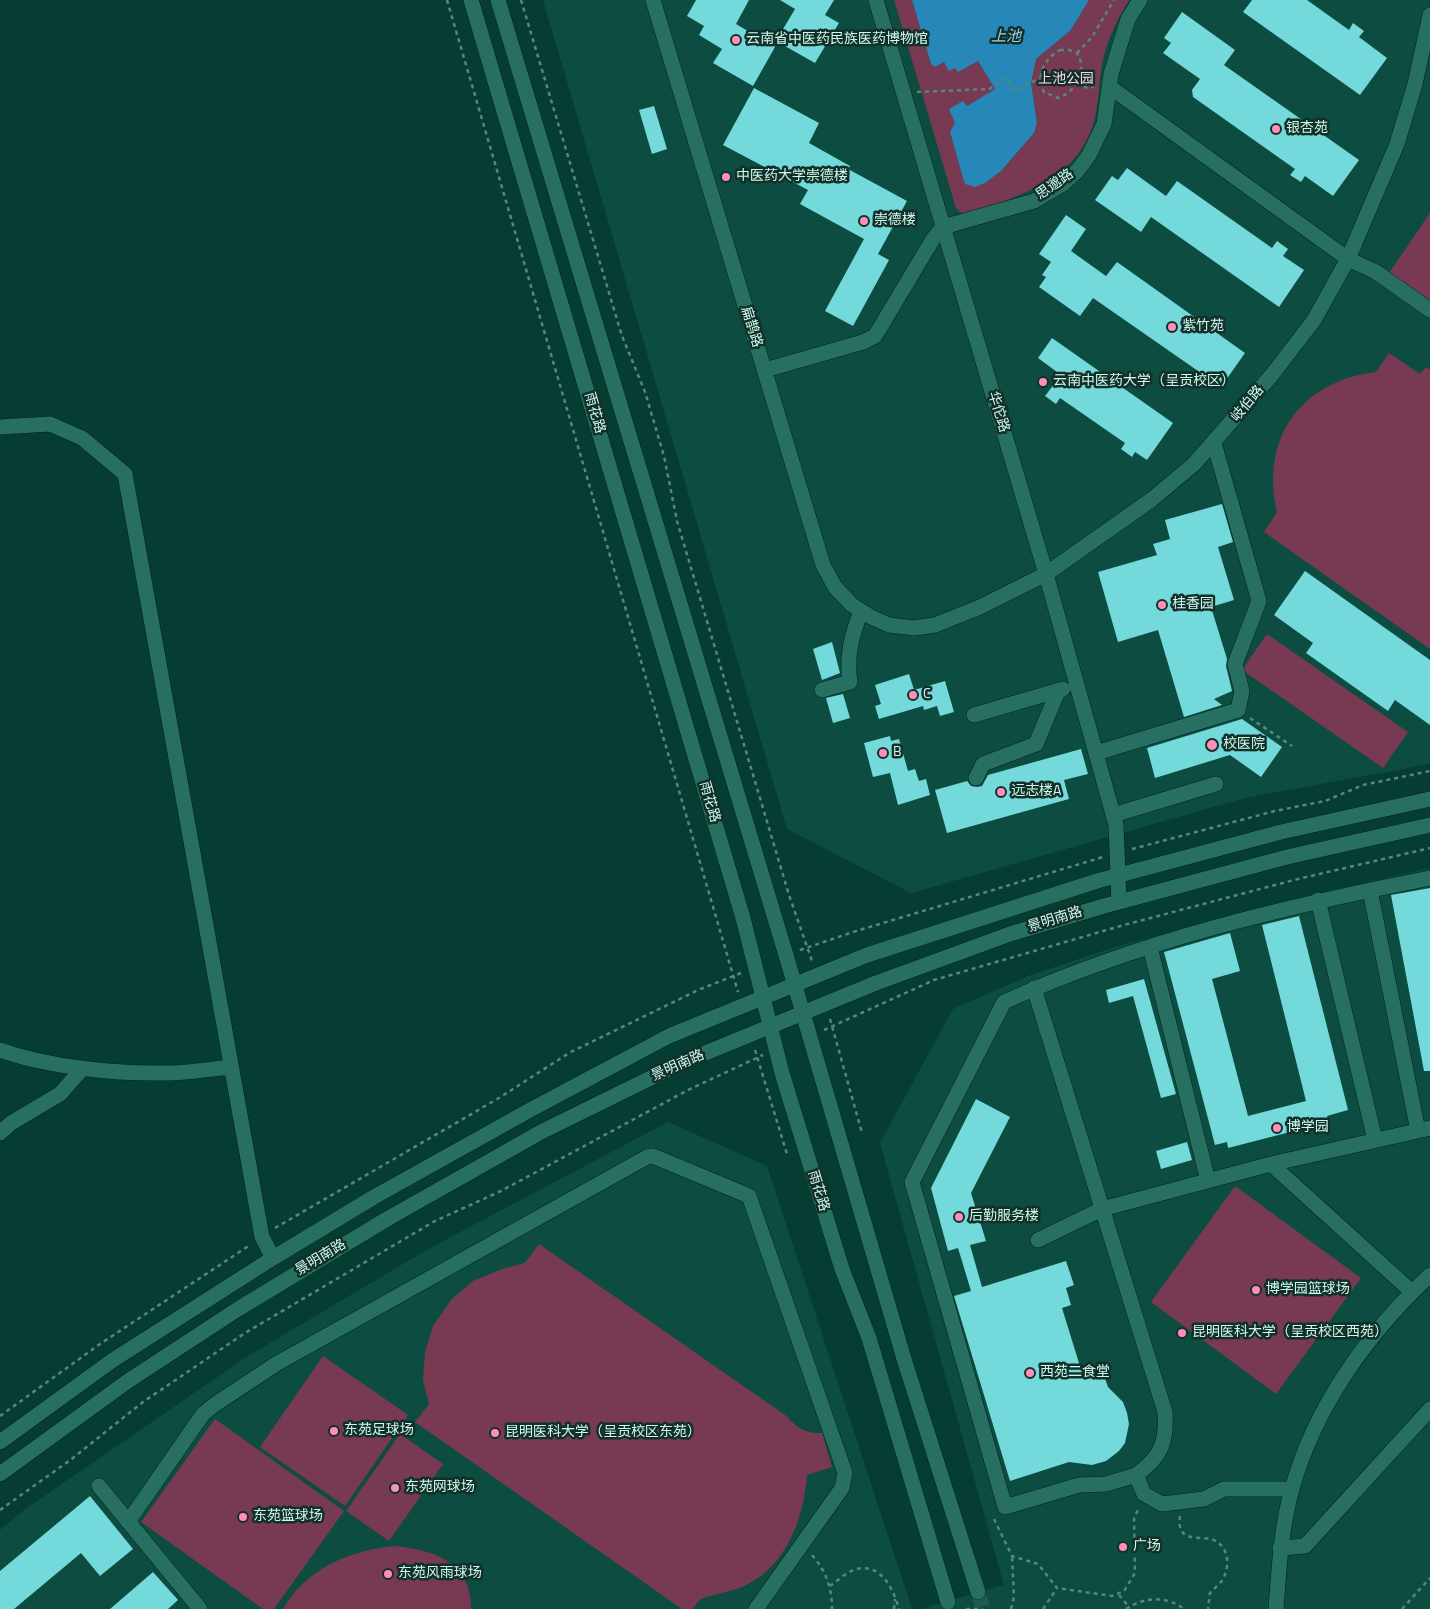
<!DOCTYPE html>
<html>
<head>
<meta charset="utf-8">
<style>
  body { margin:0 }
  canvas { display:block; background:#053d33 }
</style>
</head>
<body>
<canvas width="1430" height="1609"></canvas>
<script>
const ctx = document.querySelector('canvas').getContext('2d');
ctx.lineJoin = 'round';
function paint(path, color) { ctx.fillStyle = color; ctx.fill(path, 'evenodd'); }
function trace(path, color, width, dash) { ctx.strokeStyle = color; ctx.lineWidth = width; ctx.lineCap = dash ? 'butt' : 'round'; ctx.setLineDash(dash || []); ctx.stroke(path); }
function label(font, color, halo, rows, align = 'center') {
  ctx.font = font + ' "Titillium Web","Noto Sans SC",sans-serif'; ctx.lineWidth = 5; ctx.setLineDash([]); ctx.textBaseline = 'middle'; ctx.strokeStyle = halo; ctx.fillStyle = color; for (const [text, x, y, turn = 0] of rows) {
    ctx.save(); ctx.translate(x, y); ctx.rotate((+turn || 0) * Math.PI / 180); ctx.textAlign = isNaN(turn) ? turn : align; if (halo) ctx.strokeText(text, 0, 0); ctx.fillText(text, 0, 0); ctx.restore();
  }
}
const built = new Path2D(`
  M543,0H1430V764L1245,798L911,893L787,829Z
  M1430,868V1609H921L1004,1585L880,1143L953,1009L1028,976L1115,947L1297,898Z
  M668,1122L767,1166L912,1609H0V1530L24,1510L248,1356L430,1248Z`);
const green = new Path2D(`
  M894,0H912L931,64L944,62L955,67L978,61L995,89L967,106L950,132L963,178L985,183L1001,171L1034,133L1037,123L1031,83L1036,59L1070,31L1089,0H1129C1116,20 1104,47 1101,71C1099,83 1099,94 1097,106C1088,176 1024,195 967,214L960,212L956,208Z
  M1430,213V302L1389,273Z
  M1389,353L1420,374L1426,367L1430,370V649L1264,532L1277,512C1260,438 1301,381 1376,372Z
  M1267,634L1408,732L1383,768L1242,670Z
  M1235,1186L1361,1278L1276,1394L1151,1302Z
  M539,1244L785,1415C797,1427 804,1434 822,1433L832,1467L807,1475C804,1518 786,1567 744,1586C735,1591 704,1596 700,1600C697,1602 695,1606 693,1609H682L415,1422L429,1404L423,1380L425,1352L433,1326L451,1300L473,1281L502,1269L525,1263Z
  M323,1356L408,1415L345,1506L260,1447Z
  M215,1419L344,1511L274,1609H263L141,1522Z
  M400,1434L443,1464L389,1541L346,1511Z
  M395,1546C433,1550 472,1562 471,1609H283C306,1569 350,1550 395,1546Z`);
const water = new Path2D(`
  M912,0H1089L1070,31L1036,59L1031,83L1037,123L1034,133L1001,171L985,183L975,187L965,184L963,178L950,132L955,123L949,109L963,101L967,106L995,89L978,61L958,72L955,68L949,71L944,62L935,67L931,64Z`);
const building = new Path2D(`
  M696,0H749L736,24L775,47L753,86L713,63L722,49L699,35L704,26L687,16Z
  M780,0H834L825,15L839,23L815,63L776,41L795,9Z
  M1252,0H1307L1349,30L1353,23L1364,31L1359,37L1387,58L1360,95L1243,12Z
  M1182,12L1235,50L1224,65L1359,160L1333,196L1305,176L1301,182L1290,175L1295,169L1193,97L1192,90L1200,79L1163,53L1171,43L1164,38Z
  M754,88L819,123L809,143L850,166L848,169L907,201L878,254L889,260L853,326L825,311L864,239L800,204L808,190L723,145Z
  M654,106L667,149L652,154L639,110Z
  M1127,168L1166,196L1177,181L1272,248L1277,241L1288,249L1283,256L1304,270L1279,307L1151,217L1141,232L1095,200L1112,176L1118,180Z
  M1066,215L1086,229L1071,251L1106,276L1117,262L1245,353L1221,387L1093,298L1080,316L1039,287L1046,277L1042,275L1051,262L1039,254Z
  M1052,338L1173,423L1147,460L1135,452L1132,457L1121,449L1125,443L1060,398L1056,404L1045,396L1061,375L1038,358Z
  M1222,504L1233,542L1218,547L1234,600L1211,607L1227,659L1226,666L1232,691L1214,699L1222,705L1184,717L1158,630L1118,642L1098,572L1157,555L1153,544L1170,539L1165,520Z
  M1305,571L1430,660V725L1395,700L1388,711L1306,653L1313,643L1274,615Z
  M832,642L840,673L822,680L813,649Z
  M909,674L914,690L945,681L954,712L940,716L937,706L924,710L923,706L879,719L875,706L881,704L875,685Z
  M843,694L850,718L833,723L826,698Z
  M1242,719L1282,747L1261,777L1230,755L1155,778L1147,748Z
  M890,736L891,741L899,739L908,771L915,769L919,781L926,779L930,795L898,805L890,773L873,777L864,743Z
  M1081,749L1088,774L1064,780L1069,799L947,833L935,790L967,781L971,786L977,787L982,786L988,775Z
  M1430,888V1071H1424L1391,895Z
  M1299,916L1348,1110L1327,1116L1329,1122L1228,1148L1227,1142L1215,1145L1164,952L1230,933L1240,971L1212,979L1248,1116L1306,1101L1262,925Z
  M1144,979L1176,1094L1161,1098L1133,996L1109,1003L1106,990Z
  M976,1099L1010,1117L971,1193L986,1241L970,1245L982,1287L1066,1261L1074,1285L1066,1288L1071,1305L1062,1308L1083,1376L1102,1370L1108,1387L1123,1402L1127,1413L1129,1424L1125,1443L1119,1451L1106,1461L1092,1465L1069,1462L1010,1481L954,1296L971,1291L958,1248L948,1251L931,1188Z
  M1187,1142L1192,1160L1161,1169L1156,1151Z
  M90,1496L133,1549L100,1576L81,1553L14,1609H0V1571Z
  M153,1572L178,1600L168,1609H110Z`);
const minorTunnel = new Path2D(`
  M978,1592L983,1609`);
const path = new Path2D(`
  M447,0L738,992
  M521,0L622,336L645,392L664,456L677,521L789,895L812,961
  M1060,50H1069L1077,53C1088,70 1076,92 1058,98L1044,92C1035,76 1045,58 1060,50Z
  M1077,53L1092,37L1114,0
  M1077,82L1087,88L1094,87
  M917,92L989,89L1007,78L1014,91L1040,78
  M1250,718L1292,746
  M1132,849L1275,811L1325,801L1363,785L1430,771
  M800,950L853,932L1103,857
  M830,1019L862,1133
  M824,1030L934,980L1124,925L1294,880L1430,848
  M755,1050L787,1154
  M275,1228L499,1098L569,1053L698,990L741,973
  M0,1416L100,1344L250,1245
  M0,1510L69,1461L143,1402L245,1333L435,1221L501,1191L688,1090L763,1055
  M1180,1516C1176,1543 1198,1536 1211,1539C1230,1545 1231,1568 1221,1582C1218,1586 1213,1589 1210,1593L1208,1609
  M994,1519L1012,1556L1038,1564L1057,1588L1112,1596L1124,1591L1135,1573L1134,1519L1139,1507
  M812,1555C826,1571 832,1588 832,1609
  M830,1586C838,1580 848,1571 857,1569C882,1563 894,1591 899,1609
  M1119,1595L1129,1607
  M894,1609L895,1599
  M966,1609H983
  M1011,1609L1014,1597L1012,1556
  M1043,1609L1057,1588
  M1126,1609C1145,1597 1165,1595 1184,1609
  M1402,1609L1430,1578`);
const minor = new Path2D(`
  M471,0L743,918L782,1073L842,1269L869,1338L948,1602
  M498,0L786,955L904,1359L978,1592
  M653,0L823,565L835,587L852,605L871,617L889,625L914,628L935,625L980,607L1046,574L1151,500L1194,464L1271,376L1314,320L1348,259L1397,144L1415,84L1430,15
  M876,0L1046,574L1116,825L1119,902
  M1110,87L1348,259L1376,272L1430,310
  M765,370L863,342L875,336L933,239L943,227L1034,201L1063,184L1078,170L1089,155L1104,124L1111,74L1128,19L1140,0
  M0,427L50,424L82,438L125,474L262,1237L273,1258
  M822,690L850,682C846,655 852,635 861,611
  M974,715L1063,689
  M1096,753L1238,710L1242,691L1235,664L1259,601L1214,443
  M976,778L983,764L1036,744L1058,691
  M1113,815L1216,784
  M1370,890L1418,1131
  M1318,900L1375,1140
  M1150,947L1208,1181
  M1034,988L1165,1412C1167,1443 1161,1457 1136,1475
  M0,1050C49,1067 114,1074 166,1073C188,1073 210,1069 231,1067
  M0,1133L11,1123L60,1094L83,1068
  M1271,1164L1412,1292
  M1038,1240L1102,1209L1271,1164L1430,1128
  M0,1442L113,1360L273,1258L374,1197L530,1110L669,1036L867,955L1097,881L1281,832L1430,799
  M0,1474L128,1381L238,1309L387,1219L541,1132L681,1063L876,983L1010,934L1104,906L1287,857L1430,825
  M99,1486L200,1609
  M1292,1489H1224L1204,1499L1162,1504L1144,1494L1136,1475L1106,1484L1079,1485L1005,1507L912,1182L1004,1002C1139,941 1286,906 1430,878
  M128,1522L203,1414L214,1405L276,1364L647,1157L653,1156L749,1196L845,1473L842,1488L756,1609
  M1280,1548L1305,1546L1430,1409
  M1276,1609C1279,1569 1281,1528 1292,1489C1315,1406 1368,1333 1430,1275`);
const markers = [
  [736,40,5,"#ff8eb9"],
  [1276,129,5,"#ff8eb9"],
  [726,177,5,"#ff8eb9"],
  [864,221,5,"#ff8eb9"],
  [1172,327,5,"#ff8eb9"],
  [1043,382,5,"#ff8eb9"],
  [1162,605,5,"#ff8eb9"],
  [913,695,5,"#ff8eb9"],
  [1212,745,6,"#ff8eb9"],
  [883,753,5,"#ff8eb9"],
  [1001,792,5,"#ff8eb9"],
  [1277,1128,5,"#ff8eb9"],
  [959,1217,5,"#ff8eb9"],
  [1256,1290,5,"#ff8eb9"],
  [1182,1333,5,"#ff8eb9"],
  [1030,1373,5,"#ff8eb9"],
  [334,1431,5,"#ff8eb9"],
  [495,1433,5,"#ff8eb9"],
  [395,1488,5,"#ff8eb9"],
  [243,1517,5,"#ff8eb9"],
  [1123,1547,5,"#ff8eb9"],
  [388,1574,5,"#ff8eb9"]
];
const poiNames = [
  ["云南省中医药民族医药博物馆",746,40],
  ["银杏苑",1286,129],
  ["中医药大学崇德楼",736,177],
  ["崇德楼",874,221],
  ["紫竹苑",1182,327],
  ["云南中医药大学（呈贡校区）",1053,382],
  ["桂香园",1172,605],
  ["C",923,695],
  ["校医院",1223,745],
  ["B",893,753],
  ["远志楼A",1011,792],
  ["博学园",1287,1128],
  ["后勤服务楼",969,1217],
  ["博学园篮球场",1266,1290],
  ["昆明医科大学（呈贡校区西苑）",1192,1333],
  ["西苑二食堂",1040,1373],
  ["东苑足球场",344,1431],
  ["昆明医科大学（呈贡校区东苑）",505,1433],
  ["东苑网球场",405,1488],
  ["东苑篮球场",253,1517],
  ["广场",1133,1547],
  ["东苑风雨球场",398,1574]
];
const parkNames = [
  ["上池公园",1066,80]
];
const streetNames = [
  ["思邈路",1055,185,-35],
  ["扁鹊路",751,327,73],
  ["岐伯路",1248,404,-50],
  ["华佗路",998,412,73],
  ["雨花路",594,413,74],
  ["雨花路",709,802,74],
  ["景明南路",1055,920,-17],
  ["景明南路",678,1066,-24],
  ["雨花路",818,1191,73],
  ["景明南路",321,1258,-31]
];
const waterNames = [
  ["上池",1006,37]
];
paint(built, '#0d4c41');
paint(green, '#783a53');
paint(water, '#2787b8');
paint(building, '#73d9da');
trace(minorTunnel, '#23594f', 15, [15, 8]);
trace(minor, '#03211b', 16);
trace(path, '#55887d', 2.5, [4, 4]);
trace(minor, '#277061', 15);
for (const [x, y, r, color] of markers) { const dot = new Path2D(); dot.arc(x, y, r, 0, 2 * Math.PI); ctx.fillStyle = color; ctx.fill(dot); trace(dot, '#123029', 2); }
label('14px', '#cefaed', '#123029', poiNames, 'left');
label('14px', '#f4d7e0', '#123029', parkNames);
label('14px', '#cefaed', '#123029', streetNames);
label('italic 15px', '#9dcfef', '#123029', waterNames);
</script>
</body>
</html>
